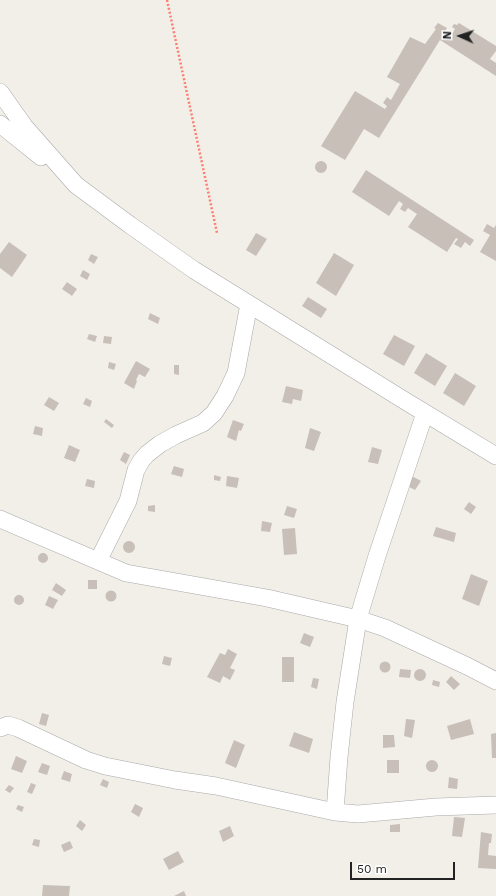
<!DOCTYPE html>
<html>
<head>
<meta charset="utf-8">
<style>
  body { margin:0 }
  #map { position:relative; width:496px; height:896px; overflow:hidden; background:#f2efe9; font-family:"Work Sans",sans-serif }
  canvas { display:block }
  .north { position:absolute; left:440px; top:16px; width:40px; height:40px; -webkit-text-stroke:3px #fff; paint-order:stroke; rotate:273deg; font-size:11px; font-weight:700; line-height:16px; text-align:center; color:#222 }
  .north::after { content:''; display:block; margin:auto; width:14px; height:18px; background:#222; clip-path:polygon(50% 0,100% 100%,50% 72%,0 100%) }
  .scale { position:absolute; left:350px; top:862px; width:105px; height:18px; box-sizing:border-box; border:2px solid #222; border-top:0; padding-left:5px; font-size:12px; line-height:14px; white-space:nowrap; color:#222; -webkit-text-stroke:3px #fff; paint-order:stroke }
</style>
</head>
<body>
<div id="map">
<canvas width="496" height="896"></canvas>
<div class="north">N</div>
<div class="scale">50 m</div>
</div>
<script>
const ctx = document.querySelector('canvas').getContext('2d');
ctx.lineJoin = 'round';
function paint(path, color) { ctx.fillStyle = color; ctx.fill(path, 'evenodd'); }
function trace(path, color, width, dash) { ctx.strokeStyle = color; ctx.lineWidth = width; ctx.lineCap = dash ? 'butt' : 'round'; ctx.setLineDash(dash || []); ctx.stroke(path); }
const building = new Path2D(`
  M438,23L447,28L445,31L451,35L455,29L452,27L454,24L457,25L459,23L496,46V51L490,59L496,63V76L440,40L379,138L364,129L345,160L321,146L355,91L385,109L387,106L383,103L387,97L391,100L400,84L387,77L410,37L425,44L436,29L434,28Z
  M315 167a6 6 0 1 1 12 0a6 6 0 1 1-12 0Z
  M366,170L474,240L470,246L465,242L461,248L454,244L458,239L456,238L447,252L408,227L417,214L408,208L405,212L400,209L403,204L399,201L389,216L352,192Z
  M487,224L494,228L496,225V261L480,252L490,235L483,231Z
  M256,233L267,239L256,256L246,250Z
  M9,242L27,255L12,277L0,268V254Z
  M334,253L354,265L336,296L316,283Z
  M91,254L98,257L94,264L88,260Z
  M83,270L90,274L87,280L80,276Z
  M67,282L77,289L72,296L62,289Z
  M308,297L327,309L321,318L302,306Z
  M150,313L160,318L158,324L148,319Z
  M89,334L97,336L95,342L87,339Z
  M394,335L415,346L404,366L383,354Z
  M104,336L112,337L111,344L103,343Z
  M426,353L447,366L435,386L414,373Z
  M136,361L150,369L145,377L139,374L136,380L137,381L134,389L124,383Z
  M109,362L116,364L114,370L108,368Z
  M174,365H179V375L174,374Z
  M455,373L476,386L464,406L443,393Z
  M286,386L303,390L301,401L293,399L292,404L282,402Z
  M49,397L59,403L54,411L44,405Z
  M86,398L92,401L90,407L83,404Z
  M106,419L114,425L112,428L104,422Z
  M233,420L244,424L241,431L239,430L236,441L227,437Z
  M35,426L43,428L42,436L33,434Z
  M310,428L321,432L314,451L305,448Z
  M69,445L80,450L75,462L64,458Z
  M372,447L382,450L378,464L368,462Z
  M124,452L130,455L126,464L120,460Z
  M174,466L184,469L182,477L171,474Z
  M214,475L221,477L220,481L214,480Z
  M410,475L421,481L415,490L404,484Z
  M227,476L239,478L237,488L226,486Z
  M87,479L95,481L94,488L85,486Z
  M469,502L476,507L471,514L464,509Z
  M155,505V512L148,511V506Z
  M287,506L297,509L294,518L284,515Z
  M262,521L272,523L270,532L261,531Z
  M436,527L456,533L454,542L433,536Z
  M295,528L297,554L284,555L282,529Z
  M123 547a6 6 0 1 1 12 0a6 6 0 1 1-12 0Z
  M38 558a5 5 0 1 1 10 0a5 5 0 1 1-10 0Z
  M471,574L488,581L479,606L462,599Z
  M88,580H97V589H88Z
  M56,583L66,590L62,596L52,590Z
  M105.5 596a5.5 5.5 0 1 1 11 0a5.5 5.5 0 1 1-11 0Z
  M14 600a5 5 0 1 1 10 0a5 5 0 1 1-10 0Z
  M49,596L58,600L53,609L45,605Z
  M304,633L314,637L310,647L300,643Z
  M228,649L237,654L230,668L235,670L230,680L223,676L220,683L207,677L220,653L225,655Z
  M164,656L172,658L170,666L162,664Z
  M282,657H294V682H282Z
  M379.5 667a5.5 5.5 0 1 1 11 0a5.5 5.5 0 1 1-11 0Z
  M414 675a6 6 0 1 1 12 0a6 6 0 1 1-12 0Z
  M400,669L411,670L410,678L399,677Z
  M451,676L460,684L454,690L446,682Z
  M313,678L319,679L317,689L311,687Z
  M433,680L440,682L439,687L432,685Z
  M42,713L49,715L46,726L39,724Z
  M406,719L415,720L412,738L404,736Z
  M470,719L474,734L451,740L447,726Z
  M294,732L313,739L309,753L289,746Z
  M496,733V758H492L491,734Z
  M383,735H394L395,747L383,748Z
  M234,740L245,745L236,768L225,763Z
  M16,756L27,761L22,773L11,769Z
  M426 766a6 6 0 1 1 12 0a6 6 0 1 1-12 0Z
  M387,760H399V773H387Z
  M42,763L50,766L47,775L38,772Z
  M64,771L72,774L70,782L61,779Z
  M449,777L458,779L457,789L448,788Z
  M103,779L109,782L107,788L100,785Z
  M31,783L36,785L32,794L27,792Z
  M9,785L14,788L10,793L5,790Z
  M135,804L143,808L139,817L131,812Z
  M18,805L24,807L22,812L16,809Z
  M454,817L465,818L462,837L452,836Z
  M80,820L86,825L82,831L76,826Z
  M400,824V832H390V825Z
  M230,826L234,836L223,842L219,831Z
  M481,832L492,834L491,843H489L488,855L496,856V869L478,868Z
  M34,839L40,840L39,847L32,845Z
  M70,841L73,848L64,852L61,845Z
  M178,851L184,862L169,870L163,859Z
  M43,885L70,886L69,896H42Z
  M184,891L186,896H174Z`);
const path = new Path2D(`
  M167,0L217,233`);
const minor = new Path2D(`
  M0,92L24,126L76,185L130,225L194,270L402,399L496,456
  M0,124L41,157
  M425,413L377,556L358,619L345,702L339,757L335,812L358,814L436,807L496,805
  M0,519L126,573L267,598L358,619L385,628L467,666L496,681
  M98,561L128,501L136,470L141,461L147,454L160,444L176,435L203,423L214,413L225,396L236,373L249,304
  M0,728L8,725L18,728L86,760L105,766L175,780L216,786L335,812`);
paint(building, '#c7bfb8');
trace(minor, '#a9a9a9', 18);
trace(path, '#fa8072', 2.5, [2, 2]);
trace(minor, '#fff', 17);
</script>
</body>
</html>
